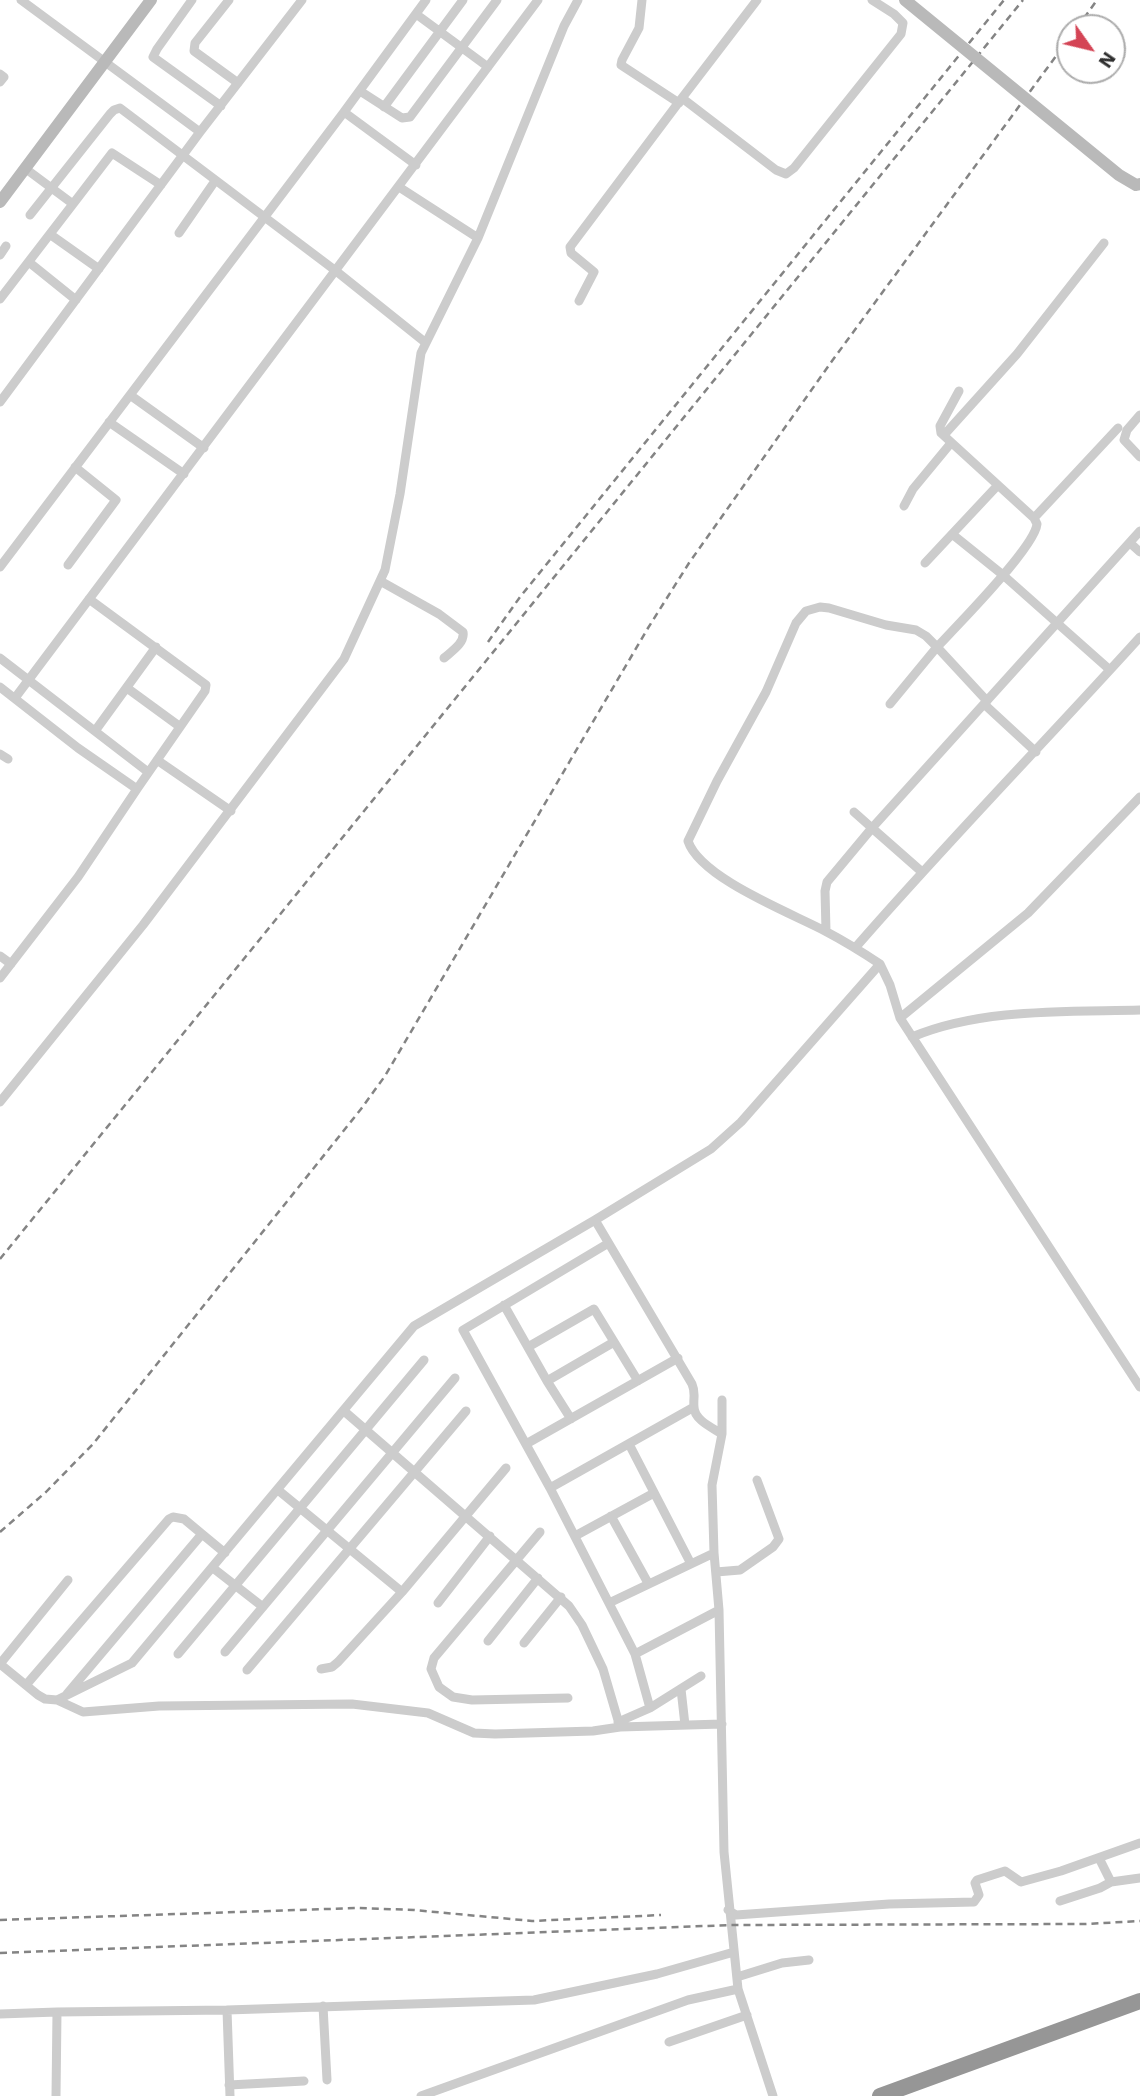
<!DOCTYPE html>
<html>
<head>
<meta charset="utf-8">
<style>
  body { margin:0 }
  #map { position:relative; width:1140px; height:2096px; overflow:hidden; background:#fff; font-family:"Work Sans",sans-serif }
  canvas { display:block }
  .north { position:absolute; left:1056px; top:14px; width:70px; height:70px; box-sizing:border-box; background:#fff; border:2px solid #acacac; border-radius:50%; rotate:124deg; font-size:19px; font-weight:700; line-height:28px; text-align:center; color:#2f2f2f }
  .north::after { content:''; display:block; margin:auto; width:24px; height:32px; background:#d44455; clip-path:polygon(50% 0,100% 100%,50% 72%,0 100%) }
</style>
</head>
<body>
<div id="map">
<canvas width="1140" height="2096"></canvas>
<div class="north">N</div>
</div>
<script>
const ctx = document.querySelector('canvas').getContext('2d');
ctx.lineJoin = 'round';
function trace(path, color, width, dash) { ctx.strokeStyle = color; ctx.lineWidth = width; ctx.lineCap = dash ? 'butt' : 'round'; ctx.setLineDash(dash || []); ctx.stroke(path); }
const street = new Path2D(`
  M21,0L200,132
  M192,0L157,49L153,57L221,106
  M229,0L195,43L194,51L238,83
  M642,0L639,28L622,60L621,65L679,103
  M757,0L682,98L776,170L786,174L794,168L901,34L903,23L894,14L872,0
  M416,14L488,67
  M0,74L4,77L0,82
  M360,91L402,118L410,117L497,0
  M384,107L463,0
  M416,165L344,112L426,0
  M26,169L73,204L112,153L161,185
  M399,187L478,238
  M30,215L110,114L114,110L120,108L336,271L426,343
  M179,233L215,181
  M51,235L99,269
  M0,255L6,246
  M30,263L76,300
  M0,299L73,204
  M579,301L594,272L571,253L570,247L682,98
  M959,391L940,426L941,433L1034,518L1037,524C1035,547 956,627 937,647L987,701
  M130,395L204,448
  M0,402L200,132L302,0
  M1140,415L1127,430L1124,440L1140,457
  M109,422L184,474
  M944,435L1017,354L1104,243
  M904,506L913,489L951,443
  M1034,518L1118,428
  M952,534L1003,575L1110,670
  M1130,543L1140,552
  M925,563L998,485
  M68,565L116,500L75,467
  M0,567L344,112
  M382,582L439,614L463,632C465,643 452,651 444,658
  M89,599L206,685L205,691L137,789
  M0,658L148,772
  M0,687L78,748L137,789L78,877L0,978
  M127,688L179,726
  M15,698L538,0
  M984,704L1036,752
  M95,731L156,647
  M0,754L8,759
  M157,760L231,811
  M1140,797L1028,913L900,1018L1140,1387
  M922,872L872,828L1140,531
  M826,931L825,891L827,882L872,828L854,812
  M855,948C947,842 1046,741 1140,637
  M0,956L11,964
  M880,964C862,952 844,941 825,931C791,913 700,878 688,841L717,781L766,692L796,623L806,611L820,607L829,608L886,625L916,630L926,636L937,647L890,704
  M912,1037C981,1008 1065,1012 1140,1010
  M0,1102L143,925L344,659L385,570L400,494L421,353L478,238L564,26L578,0
  M595,1220L692,1384C696,1393 693,1398 694,1407C694,1420 713,1428 722,1434
  M607,1244L463,1330L550,1488L635,1654L650,1708
  M504,1305L547,1381L614,1342
  M528,1347L594,1309L638,1381
  M547,1381L571,1419
  M722,1400V1434L712,1485L714,1553L719,1610L724,1852L738,1989L773,2096
  M344,1411L569,1606L582,1625L603,1669L620,1727L722,1724
  M526,1444L678,1358
  M629,1444L690,1562
  M550,1488L694,1407
  M278,1490L402,1592
  M611,1516L648,1583
  M540,1532L434,1658L431,1669L439,1687L453,1697L472,1700L568,1698
  M575,1536L654,1493
  M213,1568L263,1607
  M716,1572L740,1570L773,1547L779,1539L757,1480
  M438,1603L490,1536
  M609,1603L714,1553
  M488,1641L538,1578
  M524,1643L561,1597
  M225,1652L455,1378
  M178,1654L424,1360
  M635,1654L719,1610
  M0,1664L38,1695L45,1699L57,1700L132,1663L414,1326L595,1220L711,1149L741,1122L880,964L890,985L900,1018
  M0,1664L68,1580
  M321,1669L332,1667L338,1662L402,1592L506,1468
  M247,1670L466,1411
  M26,1685L169,1519L173,1517L184,1519L202,1534
  M681,1689L685,1725
  M67,1694L202,1534L225,1553
  M57,1700L83,1712L159,1706L352,1704L428,1713L474,1733L495,1734L593,1731L620,1727
  M618,1722L650,1708L701,1676
  M1111,1882L1140,1878
  M1060,1901L1100,1888L1111,1882L1099,1858
  M728,1910L736,1915L889,1904L974,1902L979,1895L975,1883L977,1880L1005,1871L1021,1882L1061,1871L1140,1843
  M737,1977L782,1963L809,1960
  M323,2006L327,2080
  M227,2010L534,2000L657,1974L734,1952
  M57,2012L227,2010L230,2096
  M0,2014L57,2012L56,2096
  M669,2042L747,2015
  M229,2085L304,2081
  M421,2096L688,2000L738,1989`);
const secondary = new Path2D(`
  M0,202L151,0`);
const highway = new Path2D(`
  M880,2096L1140,2001`);
const rail = new Path2D(`
  M1077,28L1097,0
  M488,642L520,597L1004,0
  M0,1259L1023,0
  M0,1532L46,1492L93,1444L361,1109L385,1076L648,628L689,563L832,361L1070,37
  M0,1920L357,1908L414,1910L532,1921L661,1915
  M0,1953L731,1925L1086,1924L1140,1921`);
const secondaryBridge = new Path2D(`
  M905,0L1119,175L1136,185L1140,184`);
trace(street, '#ccc', 9);
trace(secondary, '#b9b9b9', 12);
trace(highway, '#969696', 16);
trace(rail, '#848484', 2.5, [7, 5]);
trace(secondaryBridge, '#b9b9b9', 12);
</script>
</body>
</html>
